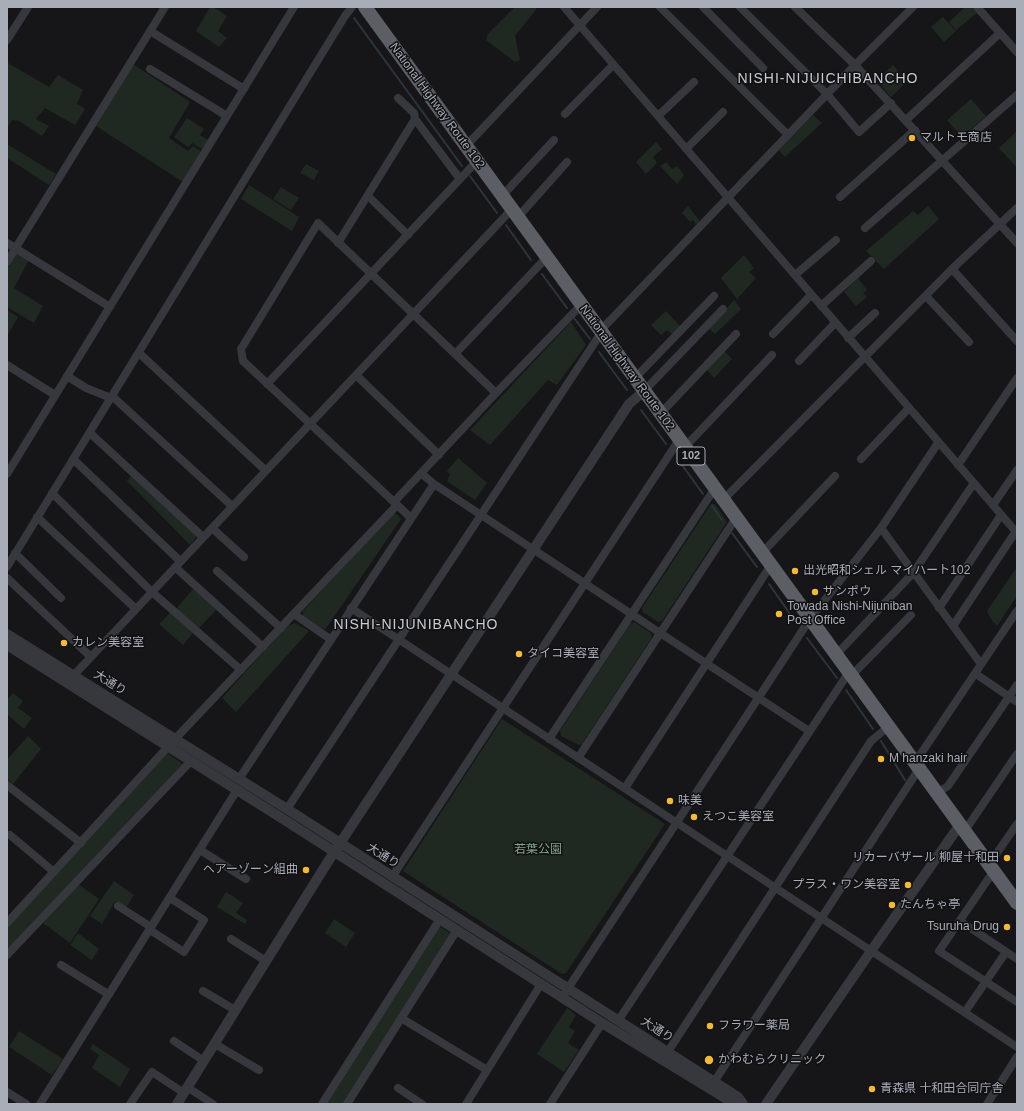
<!DOCTYPE html>
<html>
<head>
<meta charset="utf-8">
<style>
  body { margin:0 }
  #map { position:relative; width:1024px; height:1111px; overflow:hidden; background:#161618; font-family:Helvetica,sans-serif }
  canvas { display:block }
  .frame { position:absolute; inset:0; border:8px solid #a8adb8; pointer-events:none }
</style>
</head>
<body>
<div id="map">
<canvas width="1024" height="1111"></canvas>
<div class="frame"></div>
</div>
<script>
const ctx = document.querySelector('canvas').getContext('2d');
ctx.lineJoin = 'round';
function paint(path, color) { ctx.fillStyle = color; ctx.fill(path, 'evenodd'); }
function trace(path, color, width, dash) { ctx.strokeStyle = color; ctx.lineWidth = width; ctx.lineCap = dash ? 'butt' : 'round'; ctx.setLineDash(dash || []); ctx.stroke(path); }
function label(font, color, halo, rows, align = 'center') {
  ctx.font = font + ' Helvetica,"Noto Sans JP",sans-serif'; ctx.lineWidth = 3; ctx.setLineDash([]); ctx.textBaseline = 'middle'; ctx.strokeStyle = halo; ctx.fillStyle = color; for (const [text, x, y, turn = 0] of rows) {
    ctx.save(); ctx.translate(x, y); ctx.rotate((+turn || 0) * Math.PI / 180); ctx.textAlign = isNaN(turn) ? turn : align; if (halo) ctx.strokeText(text, 0, 0); ctx.fillText(text, 0, 0); ctx.restore();
  }
}
const green = new Path2D(`
  M210,7H213L227,16L218,31L227,38L219,47L196,31Z
  M515,7H536V10L515,36L520,60L515,62L486,40L488,34Z
  M965,7H971L977,13L956,30L949,22Z
  M943,17L956,31L944,42L931,27Z
  M8,63L49,87L58,75L83,90L77,104L85,109L75,125L45,108L36,119L49,126L42,136L19,121L12,120L7,128Z
  M133,64L190,102L169,138L188,151L193,146L201,151L183,182L96,126Z
  M893,65L907,81L891,97L877,81Z
  M971,99L986,116L962,137L947,120Z
  M813,115L822,123L785,157L779,150Z
  M187,118L204,129L200,135L208,140L202,149L192,143L188,147L174,137Z
  M1017,131V168L999,148Z
  M656,142L662,149L653,157L657,163L646,174L636,162Z
  M7,144L56,174L49,185L7,158Z
  M666,162L672,169L677,166L684,175L677,184L660,166Z
  M306,164L319,171L314,180L300,173Z
  M249,185L299,217L292,231L241,199Z
  M281,187L299,198L291,210L273,199Z
  M688,206L700,221L696,225L693,220L690,222L682,213Z
  M928,206L939,219L884,269L866,251L913,211L918,215Z
  M16,253L29,260L14,288L43,306L34,323L7,307V268Z
  M744,255L754,268L749,272L756,278L737,299L721,278Z
  M858,278L867,290L863,293L867,297L856,306L844,292Z
  M734,300L741,309L715,334L709,329Z
  M7,310L18,317L7,336Z
  M666,311L680,326L672,334L667,330L661,335L651,325Z
  M571,322L586,345L557,385L548,380L490,445L470,430Z
  M724,351L732,359L714,378L706,369Z
  M458,458L487,483L475,500L447,481L450,475L447,471Z
  M132,475L197,536L190,545L127,481Z
  M711,504H715L727,522L662,621L658,622L643,612L642,608Z
  M394,512L401,519L325,630L303,617V611Z
  M1017,567V596L997,626L991,619L987,611Z
  M194,588L216,610L198,629L176,609Z
  M170,613L193,633L183,645L159,624Z
  M634,622L651,633L652,637L582,744L579,745L561,736L560,731L630,624Z
  M295,623L309,631L236,712L222,698L287,626Z
  M13,693L23,701L18,708L32,718L24,729L7,714V700Z
  M502,719L665,824L566,973L562,974L403,871Z
  M28,736L41,749L13,784L7,779V760Z
  M167,753L183,764L7,950V928Z
  M114,881L134,895L126,908L115,901L102,924L90,916Z
  M78,884L99,899L70,943L43,923Z
  M226,892L243,903L236,913L247,920L245,924L217,907Z
  M334,919L355,933L346,947L325,933Z
  M439,926L451,934L344,1104H326Z
  M78,933L99,949L92,960L70,945Z
  M567,1008L576,1015L569,1027L575,1031L568,1043L579,1050L564,1072L537,1054Z
  M19,1031L63,1059L52,1075L9,1047Z
  M93,1044L130,1069L120,1087L92,1068L99,1055L90,1049Z`);
const stream = new Path2D(`
  M354,18L462,166
  M470,176L497,213
  M506,225L531,260
  M542,274L567,308
  M574,318L590,339
  M599,352L627,390
  M641,410L666,444
  M677,458L703,494
  M712,506L722,520
  M732,533L757,567
  M769,584L795,621
  M807,638L837,678
  M846,690L873,729
  M881,741L905,780`);
const minor = new Path2D(`
  M564,7L1017,533
  M660,7L788,135
  M703,7L763,68
  M740,7L827,94L859,132L891,103
  M795,7L855,65L1017,243
  M977,7L1017,52
  M150,31L244,89
  M7,40L28,7
  M150,69L227,116
  M398,98L414,113L415,119L460,179
  M565,114L613,65
  M658,116L694,82
  M906,120L1000,33
  M466,146L597,7
  M686,149L723,112
  M368,196L408,235
  M502,196L554,140
  M840,197L915,130
  M518,217L567,162
  M865,228L1017,95
  M7,243L110,307
  M338,243L415,119
  M7,262L165,7
  M952,269L1017,341
  M795,275L836,240
  M926,296L969,342
  M821,306L871,261
  M600,331L855,65L913,7
  M773,334L811,295
  M848,338L875,313
  M139,353L265,470
  M455,354L547,257
  M799,361L835,323
  M7,365L55,395
  M356,375L439,455
  M67,376L86,388L111,398
  M634,379L714,296
  M267,384L477,161
  M644,391L723,309
  M496,393L318,223L241,349L243,361L394,502L496,393L581,305
  M112,396L232,506
  M660,414L736,334
  M90,433L203,537
  M685,447L772,355
  M73,459L180,561
  M861,459L909,408
  M958,465L1017,378
  M7,474L294,7
  M422,474L434,484L809,731
  M52,493L152,592L241,670
  M723,500L952,269L1017,208
  M394,502L411,518
  M993,505L1017,470
  M37,517L136,609
  M212,528L244,557
  M881,528L981,664
  M15,553L61,598
  M762,553L835,476
  M7,567L345,16L352,7
  M175,567L263,647
  M217,571L281,628
  M7,578L91,657
  M351,608L1017,1047
  M939,608L1001,515
  M294,614L330,639
  M953,626L1016,531
  M836,655L913,573L974,483
  M976,674L1017,702
  M74,675L512,209
  M851,676L911,615
  M549,739L715,488
  M578,758L736,518
  M914,764L1017,611
  M239,779L434,484
  M7,785L81,843
  M625,788L771,565
  M936,794L948,786L1017,685
  M287,809L601,333
  M964,832L1017,754
  M10,835L54,872
  M200,850L246,879
  M988,866L1017,824
  M993,872L939,951L1017,1002
  M392,877L679,440
  M118,906L151,927
  M960,921L1017,959
  M7,923L175,739L397,505
  M150,930L184,952L204,920L170,898
  M231,939L266,961
  M7,955L191,761
  M61,965L108,994
  M203,991L235,1010
  M565,993L810,619L881,528L938,443
  M965,1012L1006,952
  M401,1018L487,1070
  M618,1021L849,672
  M174,1041L204,1061
  M215,1044L259,1070
  M667,1053L871,741L888,727
  M714,1082L919,769
  M187,1087L213,1104
  M398,1088L422,1104
  M7,1092L26,1104
  M40,1104L237,790
  M130,1104L152,1072L184,1093
  M322,1104L440,919
  M347,1104L457,930
  M466,1104L541,984
  M550,1104L602,1023
  M987,1104L1017,1057`);
const tertiary = new Path2D(`
  M7,634L287,809L738,1097L743,1104
  M7,645L283,819L602,1023L735,1104
  M177,1104L329,860L629,404L644,391
  M766,1104L871,951L959,826`);
const trunk = new Path2D(`
  M365,7L1017,903`);
const markers = [
  [912,138,4,"#f3ba34"],
  [795,571,4,"#f3ba34"],
  [815,592,4,"#f3ba34"],
  [779,614,4,"#f3ba34"],
  [64,643,4,"#f3ba34"],
  [519,654,4,"#f3ba34"],
  [881,759,4,"#f3ba34"],
  [670,801,4,"#f3ba34"],
  [694,817,4,"#f3ba34"],
  [1007,858,4,"#f3ba34"],
  [306,870,4,"#f3ba34"],
  [908,885,4,"#f3ba34"],
  [892,905,4,"#f3ba34"],
  [1007,927,4,"#f3ba34"],
  [710,1026,4,"#f3ba34"],
  [709,1060,5,"#f3ba34"],
  [872,1089,4,"#f3ba34"]
];
const shields = [
  [691,456,28]
];
const shieldNames = [
  ["102",691,456]
];
const streetNames = [
  ["National Highway Route 102",437,106,54],
  ["National Highway Route 102",627,368,54],
  ["大通り",110,683,32],
  ["大通り",383,856,32],
  ["大通り",657,1030,33]
];
const poiNames = [
  ["マルトモ商店",920,138],
  ["出光昭和シェル マイハート102",803,571],
  ["サンポウ",823,592],
  ["Towada Nishi-Nijuniban",787,607],
  ["Post Office",787,621],
  ["カレン美容室",72,643],
  ["タイコ美容室",527,654],
  ["M hanzaki hair",889,759],
  ["味美",678,801],
  ["えつこ美容室",702,817],
  ["リカーバザール 柳屋十和田",999,858,"right"],
  ["ヘアーゾーン組曲",298,870,"right"],
  ["プラス・ワン美容室",900,885,"right"],
  ["たんちゃ亭",900,905],
  ["Tsuruha Drug",999,927,"right"],
  ["フラワー薬局",718,1026],
  ["かわむらクリニック",718,1060],
  ["青森県 十和田合同庁舎",880,1089]
];
const parkNames = [
  ["若葉公園",538,850]
];
const quarterNames = [
  ["NISHI-NIJUICHIBANCHO",828,79],
  ["NISHI-NIJUNIBANCHO",416,625]
];
paint(green, '#202822');
trace(stream, '#2c353d', 2);
trace(minor, '#37383d', 8);
trace(tertiary, '#37383d', 10);
trace(trunk, '#5b5e65', 14);
for (const [x, y, r, color] of markers) { const dot = new Path2D(); dot.arc(x, y, r, 0, 2 * Math.PI); ctx.fillStyle = color; ctx.fill(dot); trace(dot, '#111113', 1.5); }
for (const [x, y, w] of shields) { const box = new Path2D(); box.roundRect(x - w / 2, y - 9, w, 18, 3); ctx.fillStyle = '#111113'; ctx.fill(box); trace(box, '#a8adb8', 1); }
label('bold 11px', '#a8adb8', null, shieldNames);
label('12px', '#a8adb8', '#111113', streetNames);
label('12px', '#a8adb8', '#111113', poiNames, 'left');
label('12px', '#7fa383', '#111113', parkNames);
ctx.letterSpacing = '1px';
label('14px', '#c9ccd4', '#111113', quarterNames);
ctx.letterSpacing = '0px';
</script>
</body>
</html>
